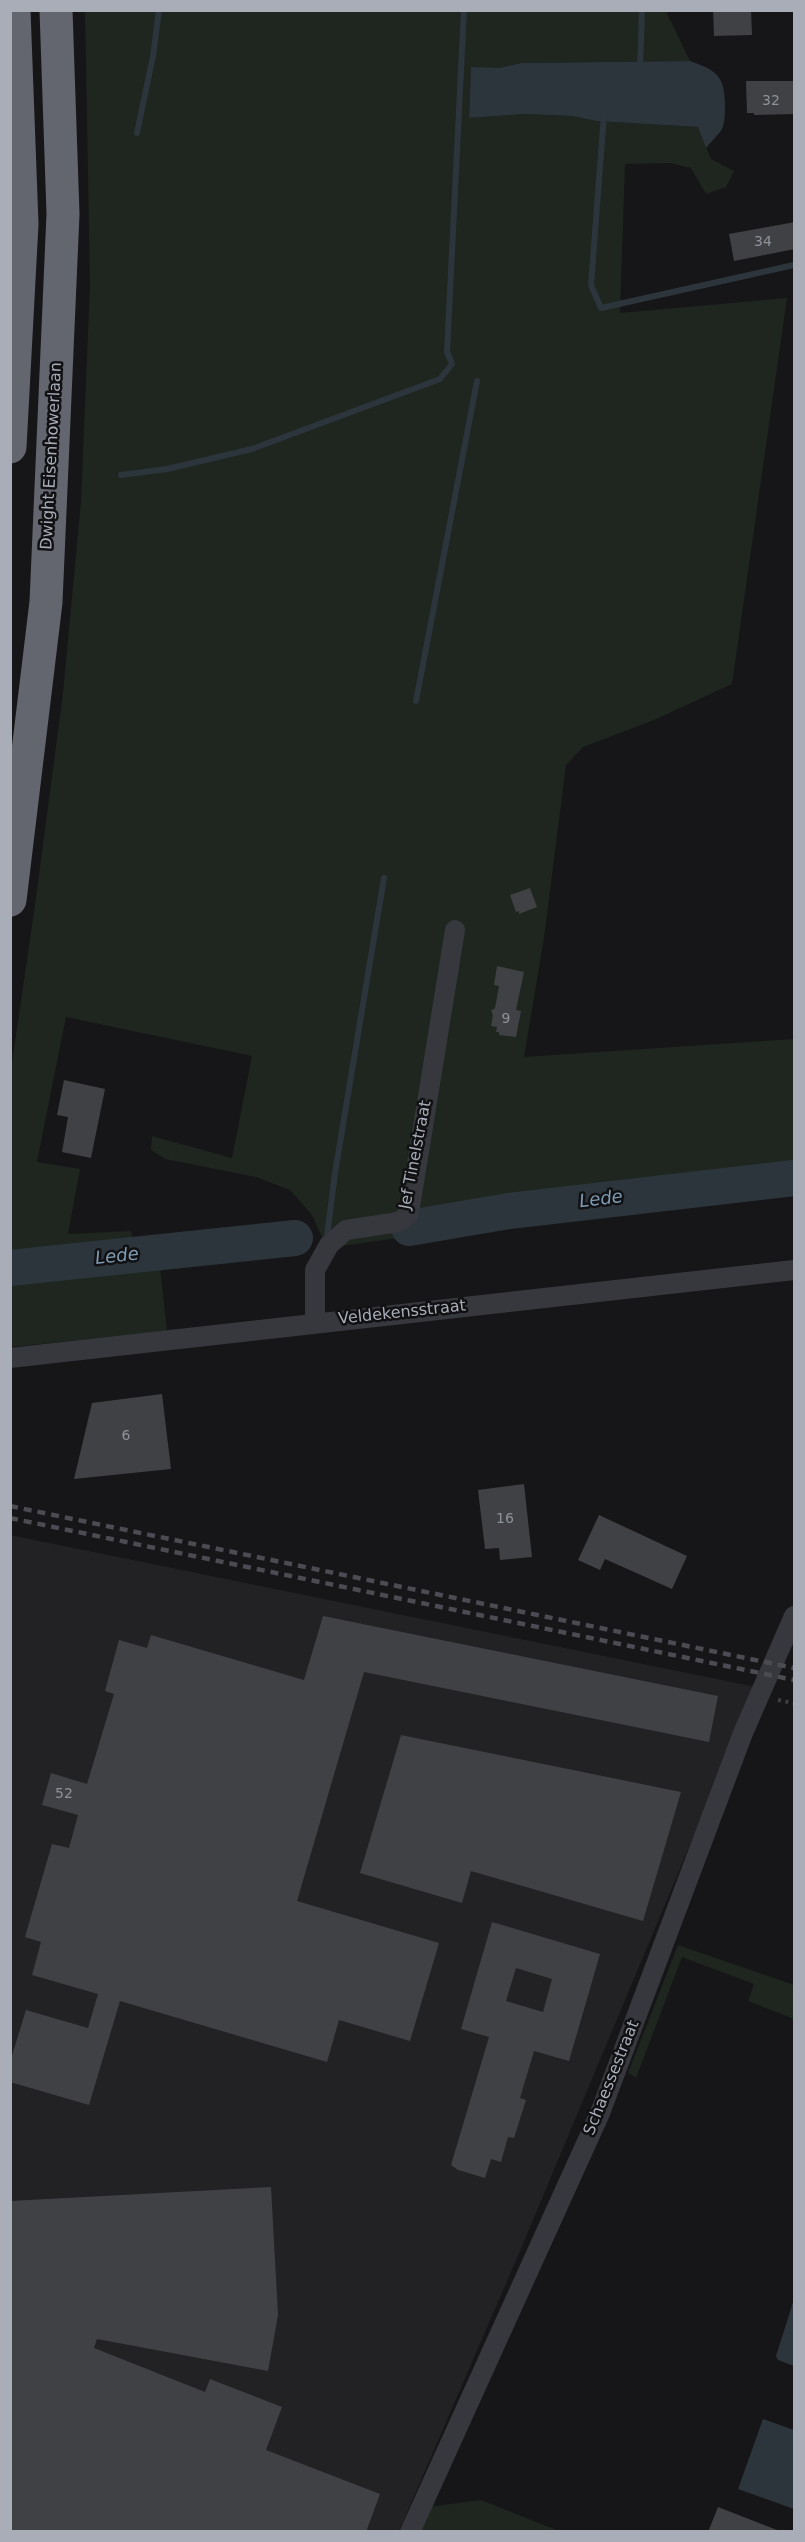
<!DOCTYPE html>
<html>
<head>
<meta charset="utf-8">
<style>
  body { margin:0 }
  #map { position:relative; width:805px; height:2542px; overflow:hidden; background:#161618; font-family:"DejaVu Sans",sans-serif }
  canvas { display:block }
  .frame { position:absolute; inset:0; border:12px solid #a8adb8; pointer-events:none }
</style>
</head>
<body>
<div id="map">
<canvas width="805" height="2542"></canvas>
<div class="frame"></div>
</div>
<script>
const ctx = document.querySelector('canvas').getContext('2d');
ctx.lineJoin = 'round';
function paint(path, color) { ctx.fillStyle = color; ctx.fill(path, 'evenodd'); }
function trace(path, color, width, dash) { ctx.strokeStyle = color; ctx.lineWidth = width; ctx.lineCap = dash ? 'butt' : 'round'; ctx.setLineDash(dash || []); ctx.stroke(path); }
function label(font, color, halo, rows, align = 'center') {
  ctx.font = font + ' "DejaVu Sans",sans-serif'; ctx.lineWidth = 5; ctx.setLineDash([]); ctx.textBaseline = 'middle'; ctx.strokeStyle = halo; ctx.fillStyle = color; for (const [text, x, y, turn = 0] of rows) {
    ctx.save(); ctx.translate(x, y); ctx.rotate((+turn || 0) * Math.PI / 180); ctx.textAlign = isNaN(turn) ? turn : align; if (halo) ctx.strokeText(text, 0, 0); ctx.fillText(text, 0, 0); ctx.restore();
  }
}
const built = new Path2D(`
  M10,1535L756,1687L520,2251L399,2531H11Z`);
const green = new Path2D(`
  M85,11H666L690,61L521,63L499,68H471L469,118L525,114L572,116L596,121L698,127L711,159L734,171L726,187L706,194L691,168L670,163L625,164L620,313L787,298L732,684L654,720L583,747L566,765L544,938L524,1057L794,1039V1193L498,1224L327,1248L312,1215L290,1190L256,1177L165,1159L151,1150L152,1136L232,1158L252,1056L66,1017L37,1162L80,1169L68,1234L131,1231L138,1260L159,1259L167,1331L11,1347V1069L35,905L63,693L81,501L90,284Z
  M678,1945L794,1985V2019L748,2001L754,1984L682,1957L636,2078L628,2073Z
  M481,2500L559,2531L419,2532L429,2507Z`);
const water = new Path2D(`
  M690,61C716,70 725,76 725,105C725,113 725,122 722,129C718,135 711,142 706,148L698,127L596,121L572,116L525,114L469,118L471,67L499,68L521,63Z
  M794,2299V2366L778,2360L776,2356Z
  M763,2419L794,2430V2509L738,2489Z`);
const stream = new Path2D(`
  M640,70L642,10
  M604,114L591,285L601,308L794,265
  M137,133L153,56L159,10
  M121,475L167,469L252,449L440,379L452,364L447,352L464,10
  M416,701L477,381
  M327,1236L335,1173L384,878`);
const river = new Path2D(`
  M409,1228L509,1211L794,1178
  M10,1268L295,1238`);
const building = new Path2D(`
  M713,10H751L752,35L714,36Z
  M746,81H795V114L754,115V113H747Z
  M795,222V249L734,261L729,234Z
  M530,888L537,907L519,914V911L516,912L510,895Z
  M497,966L524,972L516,1010L521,1011L516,1037L499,1035V1032H496L497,1027L491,1026L493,1015L491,1011L495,1008L499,986L494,985Z
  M64,1080L105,1089L91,1158L62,1152L68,1117L57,1115Z
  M162,1394L171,1469L74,1479L92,1403Z
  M524,1484L532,1557L500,1560L499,1548L485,1549L478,1490Z
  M599,1515L687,1556L672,1589L605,1559L600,1570L578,1560Z
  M323,1616L718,1696L709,1742L364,1672L297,1901L439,1943L410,2041L339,2020L327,2062L120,2001L89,2105L10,2082V2062L26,2010L88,2028L98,1994L32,1975L41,1942L25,1937L52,1844L69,1848L78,1815L42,1805L51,1773L87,1784L114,1694L105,1691L119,1640L147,1648L151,1635L304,1680Z
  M401,1735L681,1792L643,1921L471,1871L462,1903L360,1873Z
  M492,1922L600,1954L569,2061L534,2051L520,2098L526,2100L514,2138L508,2137L501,2162L491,2159L485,2178L458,2170L451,2165L489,2037L461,2029ZM516,1968L552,1979L543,2012L506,2001Z
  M271,2187L278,2315L268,2371L97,2339L94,2348L205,2392L210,2379L282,2407L266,2450L380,2494L366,2532H10V2201Z
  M718,2507L777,2530L776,2532H708Z`);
const path = new Path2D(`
  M778,1700L794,1703`);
const street = new Path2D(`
  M315,1323V1270L329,1245L346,1230L392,1223L402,1220L409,1213L455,930
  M10,1358L794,1270
  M410,2532L600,2113L743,1733L794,1616`);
const highway = new Path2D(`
  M10,447L22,224L14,10
  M10,900L46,602L63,214L56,10`);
const rail = new Path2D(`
  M10,1506L794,1668
  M10,1518L794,1680`);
const numberNames = [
  ["32",771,101],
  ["34",763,242],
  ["9",506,1019],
  ["6",126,1436],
  ["16",505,1519],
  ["52",64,1794]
];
const streetNames = [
  ["Dwight Eisenhowerlaan",52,456,-87],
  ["Jef Tinelstraat",416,1155,-79],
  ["Veldekensstraat",402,1313,-6],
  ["Schaessestraat",612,2078,-68]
];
const waterNames = [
  ["Lede",601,1200,-7],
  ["Lede",117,1257,-6]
];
paint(built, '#222225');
paint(green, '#1e261f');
paint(water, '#2c353c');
trace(stream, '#2c353c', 6);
trace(river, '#2c353c', 36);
paint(building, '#404145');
trace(path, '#3d3f44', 4, [3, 4.5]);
trace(street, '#37383d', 20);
trace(highway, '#63666e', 33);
trace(rail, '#4a4c52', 4.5, [8, 6]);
label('14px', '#8e929b', null, numberNames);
label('16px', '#a8adb8', '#111113', streetNames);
label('italic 18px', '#7f9bb3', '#111113', waterNames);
</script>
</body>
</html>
